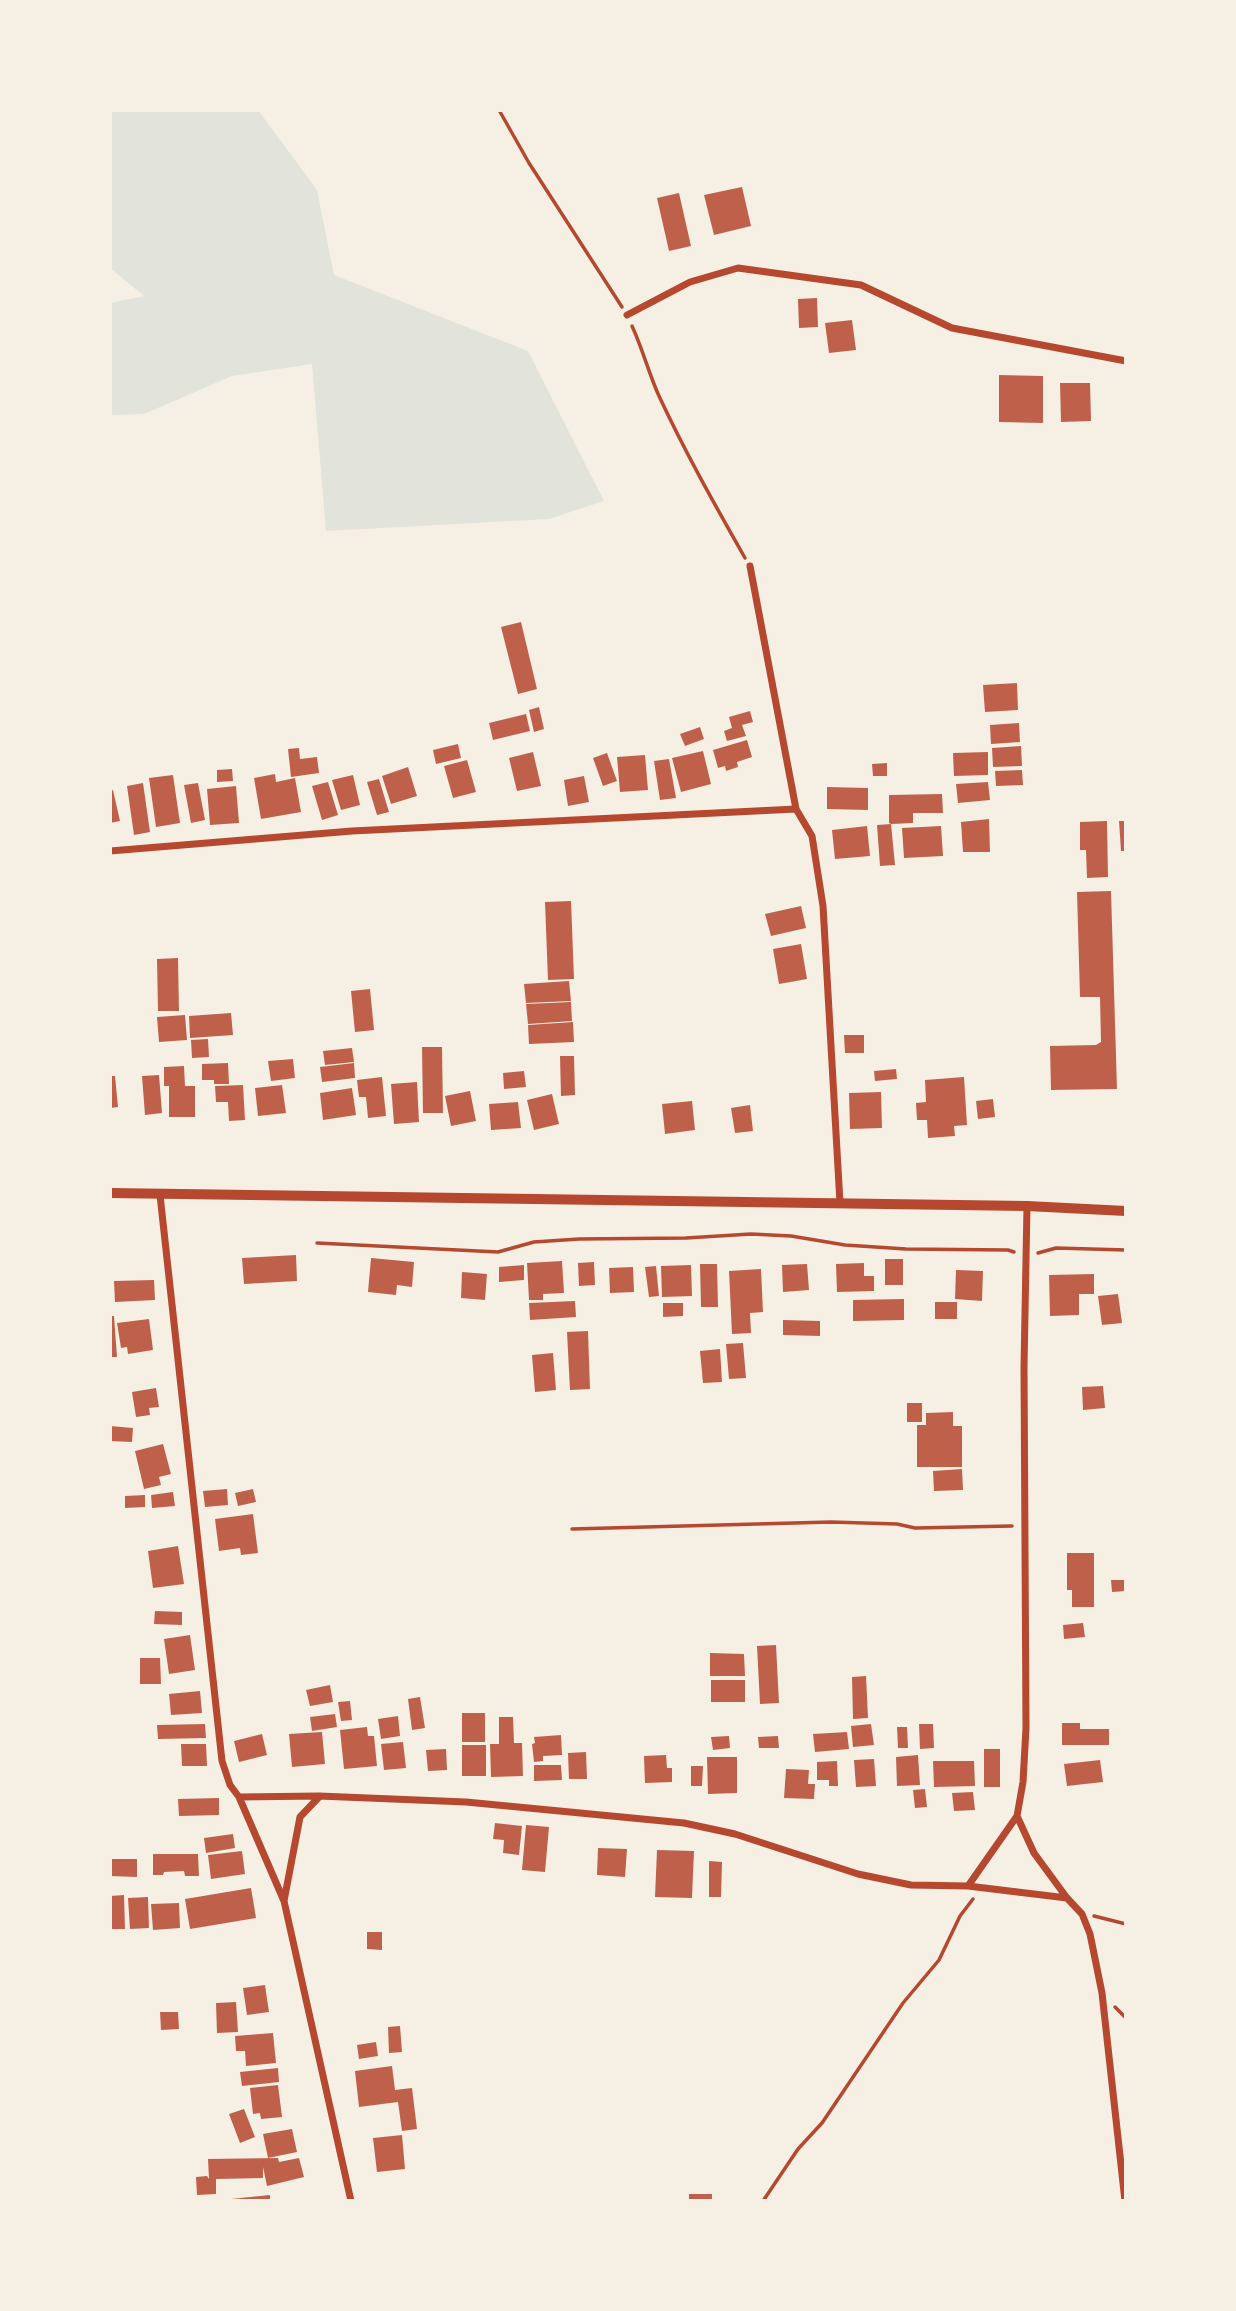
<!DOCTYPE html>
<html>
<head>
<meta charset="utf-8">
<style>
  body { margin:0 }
  #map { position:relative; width:1236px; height:2311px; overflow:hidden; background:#f6efe4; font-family:"PT Sans",sans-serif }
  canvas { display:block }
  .frame { position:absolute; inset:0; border:112px solid #f6efe4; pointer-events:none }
</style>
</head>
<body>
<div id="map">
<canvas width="1236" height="2311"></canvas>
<div class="frame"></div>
</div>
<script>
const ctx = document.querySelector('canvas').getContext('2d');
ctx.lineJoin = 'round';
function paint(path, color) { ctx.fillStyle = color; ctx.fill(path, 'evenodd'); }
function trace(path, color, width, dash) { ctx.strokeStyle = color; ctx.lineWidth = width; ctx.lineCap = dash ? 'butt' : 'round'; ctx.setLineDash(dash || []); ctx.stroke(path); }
const green = new Path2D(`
  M110,110H258L317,190L334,275L528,351L604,501L549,519L326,531L312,364L232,376L144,414L110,415V303L144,296L110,268Z`);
const building = new Path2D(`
  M742,187L751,226L714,235L704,195Z
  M679,193L691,246L669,251L657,198Z
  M817,298L818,327L799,328L798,299Z
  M852,320L856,350L829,353L825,323Z
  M999,375L1043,376V423L999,422Z
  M1060,383H1090L1091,421L1061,422Z
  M521,622L537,689L518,694L501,627Z
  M1017,683L1018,710L985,712L983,685Z
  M539,707L544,729L534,732L529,710Z
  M750,711L753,722L742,725L746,736L727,741L724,731L732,728L729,717Z
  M526,714L530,731L493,740L489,723Z
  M1019,723L1020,742L991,744L990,725Z
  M700,727L704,739L685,746L680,734Z
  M747,740L752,757L737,762L738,767L726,771L725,766L718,768L713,750Z
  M458,744L461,758L436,764L433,750Z
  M1021,746L1022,766L993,767L992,748Z
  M299,748L300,759L317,757L319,773L291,777L288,749Z
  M703,751L711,784L681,792L672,758Z
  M533,752L541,786L517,791L509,758Z
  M988,752V775L954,776L953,753Z
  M607,753L617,781L603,786L593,758Z
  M645,755L648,790L620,792L617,757Z
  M669,759L676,798L660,800L654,761Z
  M467,760L476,792L453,798L444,766Z
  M887,763V776H873L872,764Z
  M408,767L417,796L391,804L382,776Z
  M232,769L233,781L217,782V770Z
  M1022,770L1023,785L996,786L995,771Z
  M275,774L276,782L295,778L301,812L261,819L254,778Z
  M173,775L180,823L156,827L149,778Z
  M353,775L360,805L341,810L332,780Z
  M584,776L589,802L568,806L564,780Z
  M379,779L389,812L377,815L367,782Z
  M328,782L338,815L322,820L312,786Z
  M988,782L990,800L958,803L956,784Z
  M143,783L150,832L134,835L127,786Z
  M198,783L205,820L191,823L184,785Z
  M236,786L239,823L210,825L207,789Z
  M827,787L868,788V810L827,809Z
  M113,790L120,821L110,823V791Z
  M942,794L943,813H913V823L891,824L895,865L880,866L877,825L891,824L889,823V795Z
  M989,819L990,852H963L961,822Z
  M1107,821L1108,877L1087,878L1086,850H1080V822Z
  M1119,821H1126V851H1121Z
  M867,826L870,856L835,859L832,830Z
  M941,826L943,856L904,858L902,828Z
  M1111,891L1117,1089L1051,1090L1050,1046L1096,1045L1101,1042L1100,997H1080L1077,892Z
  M571,901L574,979L548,980L545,902Z
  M801,906L806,928L771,936L765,914Z
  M801,944L807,979L779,984L773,949Z
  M178,958L179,1011H158L157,959Z
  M569,981L571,1001L526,1003L524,984Z
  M370,989L374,1030L355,1032L351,991Z
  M571,1002L572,1021L528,1024L526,1004Z
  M231,1013L233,1035L190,1038L189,1016Z
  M185,1015L187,1040L159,1042L157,1017Z
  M573,1022L574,1042L529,1044L528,1025Z
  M844,1035H864V1053H845Z
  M208,1039L209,1057L192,1058L191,1040Z
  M422,1047H442L443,1113H423Z
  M352,1048L354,1062L325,1065L323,1051Z
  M560,1056H574L575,1095L561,1096Z
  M293,1059L295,1078L271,1081L268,1061Z
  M228,1063L229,1084H214V1080H202V1064Z
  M354,1063L355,1078L322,1082L320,1067Z
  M184,1066L185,1086H195V1117H169V1086H164V1067Z
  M896,1069L897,1079L875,1081L874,1071Z
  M524,1071L526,1087L504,1089L503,1073Z
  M159,1075L162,1113L145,1115L142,1076Z
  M110,1076H115L118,1107L110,1108Z
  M382,1077L386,1116L368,1118L366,1097H359L357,1080Z
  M964,1077L967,1125L954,1126L955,1136L928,1138L927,1120H917L916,1103L926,1102L925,1080Z
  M417,1082L419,1122L394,1124L391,1084Z
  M243,1085L245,1120L229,1121L228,1102H216L215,1086Z
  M282,1085L286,1113L258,1116L255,1088Z
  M352,1088L356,1115L323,1120L320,1093Z
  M470,1091L476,1121L451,1126L445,1096Z
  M881,1092L882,1128L850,1129L849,1093Z
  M552,1094L559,1124L534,1130L527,1100Z
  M993,1099L995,1117L978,1119L976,1101Z
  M692,1101L695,1130L665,1134L662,1104Z
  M518,1102L521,1128L491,1130L489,1104Z
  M750,1105L753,1131L735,1133L731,1108Z
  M296,1255L297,1281L244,1284L242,1258Z
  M371,1258L414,1262L412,1287L397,1285L396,1295L368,1292Z
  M885,1259H903V1285H885Z
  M562,1261L564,1293L543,1294V1300H529L527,1263Z
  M594,1262L595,1285L579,1286L578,1263Z
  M864,1263V1276H874V1291L837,1292L836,1264Z
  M700,1264H717L718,1307H701Z
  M807,1264L809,1290L783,1292L782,1265Z
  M524,1265V1280L499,1282V1267Z
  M691,1265L692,1296L662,1297L661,1266Z
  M656,1266L659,1296L649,1297L645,1267Z
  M633,1267L634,1292L610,1293L609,1268Z
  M761,1269L763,1312L750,1313L751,1333L732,1334L729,1271Z
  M956,1270L983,1271L982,1301L955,1299Z
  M462,1272L487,1274L485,1300L461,1298Z
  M1094,1274V1294H1079V1315L1050,1316L1049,1275Z
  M154,1280L155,1300L115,1302L114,1281Z
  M1118,1294L1122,1323L1102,1325L1098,1296Z
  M904,1299V1320L853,1321V1300Z
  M575,1301L576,1317L530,1320L529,1303Z
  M935,1302H957V1319H935Z
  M663,1303H683V1316L663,1317Z
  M110,1316H114L117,1357H110Z
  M149,1319L153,1350L128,1354L127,1347L121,1348L117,1323Z
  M783,1320L820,1321V1336L783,1335Z
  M588,1331L590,1389L570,1390L567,1332Z
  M743,1343L746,1378L729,1379L726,1344Z
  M720,1349L722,1382L703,1383L700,1351Z
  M553,1353L556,1390L535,1392L532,1355Z
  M1103,1386L1105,1408L1083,1410L1082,1387Z
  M156,1388L159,1407L149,1408L150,1415L136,1417L132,1392Z
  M907,1403H922V1422H907Z
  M953,1412V1426H962V1467H917V1425H926V1413Z
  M110,1426L133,1428L132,1442L110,1441Z
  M163,1444L171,1474L159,1477L161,1485L144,1489L135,1451Z
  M962,1469L963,1490L934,1491L933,1471Z
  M227,1489L228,1505L205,1507L203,1491Z
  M253,1489L256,1502L238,1506L235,1493Z
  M173,1492L175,1506L152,1508L151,1495Z
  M145,1495V1507L125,1508V1496Z
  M253,1514L258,1553L241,1555L240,1548L219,1551L215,1519Z
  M178,1546L184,1584L153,1588L148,1551Z
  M1067,1553H1094V1607H1072V1590H1067Z
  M1111,1580H1126V1591L1112,1592Z
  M155,1611L182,1612V1625L154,1624Z
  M1083,1623L1085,1637L1064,1639L1063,1625Z
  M190,1635L195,1670L169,1674L164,1639Z
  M776,1645L779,1703L760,1704L757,1646Z
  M710,1653L744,1654L745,1676H710Z
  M140,1658H160L161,1684H140Z
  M866,1676L868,1718L853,1719L852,1677Z
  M711,1680H745V1702H711Z
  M330,1685L333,1702L310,1706L306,1690Z
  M200,1691L202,1713L171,1715L169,1694Z
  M420,1697L425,1728L412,1730L408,1699Z
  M350,1701L352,1720L341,1721L338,1702Z
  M462,1713H485V1742H462Z
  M335,1714L337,1727L312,1731L310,1717Z
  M398,1716L400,1736L381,1739L378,1719Z
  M499,1717H513L514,1743H522L523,1776L491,1777L490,1744H499Z
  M1062,1723H1080V1729H1109V1745H1062Z
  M205,1724L206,1738L158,1739L157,1725Z
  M871,1724L874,1745L853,1747L851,1726Z
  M919,1724H933L934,1748L920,1749Z
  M367,1727L368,1736H374L377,1766L344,1769L340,1730Z
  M897,1727H907L908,1748H898Z
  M322,1732L325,1764L292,1767L289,1734Z
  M847,1732L849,1749L815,1752L813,1734Z
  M262,1734L267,1755L239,1762L234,1741Z
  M561,1735L562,1755L543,1756V1761L534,1762L532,1744L535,1743L534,1737Z
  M729,1736L730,1748L713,1750L711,1737Z
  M778,1736L779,1748H759L758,1737Z
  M403,1742L406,1768L384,1770L381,1744Z
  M181,1744H206L207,1766H182Z
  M462,1745H486V1776H462Z
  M446,1749L447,1770L428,1771L426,1750Z
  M984,1749H1000V1787H984Z
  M586,1752L587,1779H569L568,1753Z
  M666,1755L667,1768H672V1782L645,1783L644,1756Z
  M918,1755L920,1785L897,1786L896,1757Z
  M707,1757H737V1793L708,1794Z
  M874,1759L876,1786L856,1787L854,1760Z
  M1100,1760L1103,1782L1067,1786L1064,1764Z
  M837,1761L838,1786H829V1780H817V1762Z
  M933,1761H974L975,1786L934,1787Z
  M534,1765H561L562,1780L534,1781Z
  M691,1766H703L702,1786H691Z
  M786,1769L809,1770L808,1784H815L814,1799L784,1798Z
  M925,1789L927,1807L915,1808L913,1790Z
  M973,1792L975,1810L954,1811L952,1793Z
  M219,1798V1815L179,1816L178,1799Z
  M495,1823L522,1826L519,1855L503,1853L504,1840L493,1839Z
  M526,1825L549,1827L545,1872L522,1870Z
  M233,1834L235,1848L206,1853L204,1838Z
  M598,1848L627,1849L625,1877L597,1875Z
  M657,1850L694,1851L692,1898L655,1897Z
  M242,1851L245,1874L211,1879L208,1855Z
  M153,1854H198L199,1876H185L184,1871L164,1872L163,1875H153Z
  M110,1859H137V1877L110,1876Z
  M709,1861L722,1862L721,1897H709Z
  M251,1888L256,1918L190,1929L185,1899Z
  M124,1895L125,1929H110V1896Z
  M148,1897L149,1928L130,1929L128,1898Z
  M179,1903L180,1928L153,1930L151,1904Z
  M367,1932H382V1950L367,1949Z
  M265,1985L269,2012L247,2015L243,1988Z
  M236,2002L238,2032L217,2033L216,2003Z
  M160,2012H178L179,2029L161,2030Z
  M400,2026L402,2052L389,2053L388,2027Z
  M273,2033L276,2063L246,2066L245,2051H236L235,2036Z
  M376,2042L378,2056L359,2059L357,2045Z
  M392,2066L395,2090L412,2088L417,2129L402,2131L398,2102L359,2107L355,2071Z
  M278,2068L279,2082L242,2086L240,2072Z
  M278,2085L282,2117L261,2119L260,2113L253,2114L250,2088Z
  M244,2109L255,2137L240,2143L229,2114Z
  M292,2129L297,2152L268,2158L263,2134Z
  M402,2135L405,2169L377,2172L373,2138Z
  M278,2158L279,2162L299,2158L304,2177L267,2186L263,2167V2178L216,2179V2194L197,2195L196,2177L207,2176L209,2179L208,2159Z
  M689,2194H712V2201H689Z
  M270,2195V2201H231V2199Z`);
const path = new Path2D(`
  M499,110L529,163L622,307
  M632,326C643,350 649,374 659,396C685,452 715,505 745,558
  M317,1243L498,1252L534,1242L579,1239L686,1238L751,1234L791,1236L845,1245L906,1249L1008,1250L1014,1252
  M1038,1253L1056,1248L1126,1250
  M572,1529L831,1522L897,1524L915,1528L1012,1526
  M1094,1916L1126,1924
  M1115,2007L1126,2018
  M763,2201L798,2149L822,2123L903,2003L939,1960L960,1916L973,1899`);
const minor = new Path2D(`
  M627,315L690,282L738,268L861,285L952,328L1126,361
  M750,566L796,809L812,836L823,906L840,1203
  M110,851L352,831L796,809
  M160,1195L222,1761L230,1785L239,1797L284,1901L351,2201
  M1027,1206L1024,1367L1026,1728L1023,1782L1017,1816L1034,1853L1067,1898L1082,1914L1090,1934L1102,1993L1125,2201
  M239,1797L319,1796L466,1802L684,1823L735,1834L858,1874L911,1885L968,1886L1067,1898
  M968,1886L1017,1816
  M284,1901L300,1817L319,1797`);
const tertiary = new Path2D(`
  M110,1193L1027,1206L1126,1211`);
paint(green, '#e2e4dc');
paint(building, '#bf614a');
trace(path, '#b5482f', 3.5);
trace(minor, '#b5482f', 7);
trace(tertiary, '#b5482f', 10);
</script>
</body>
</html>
